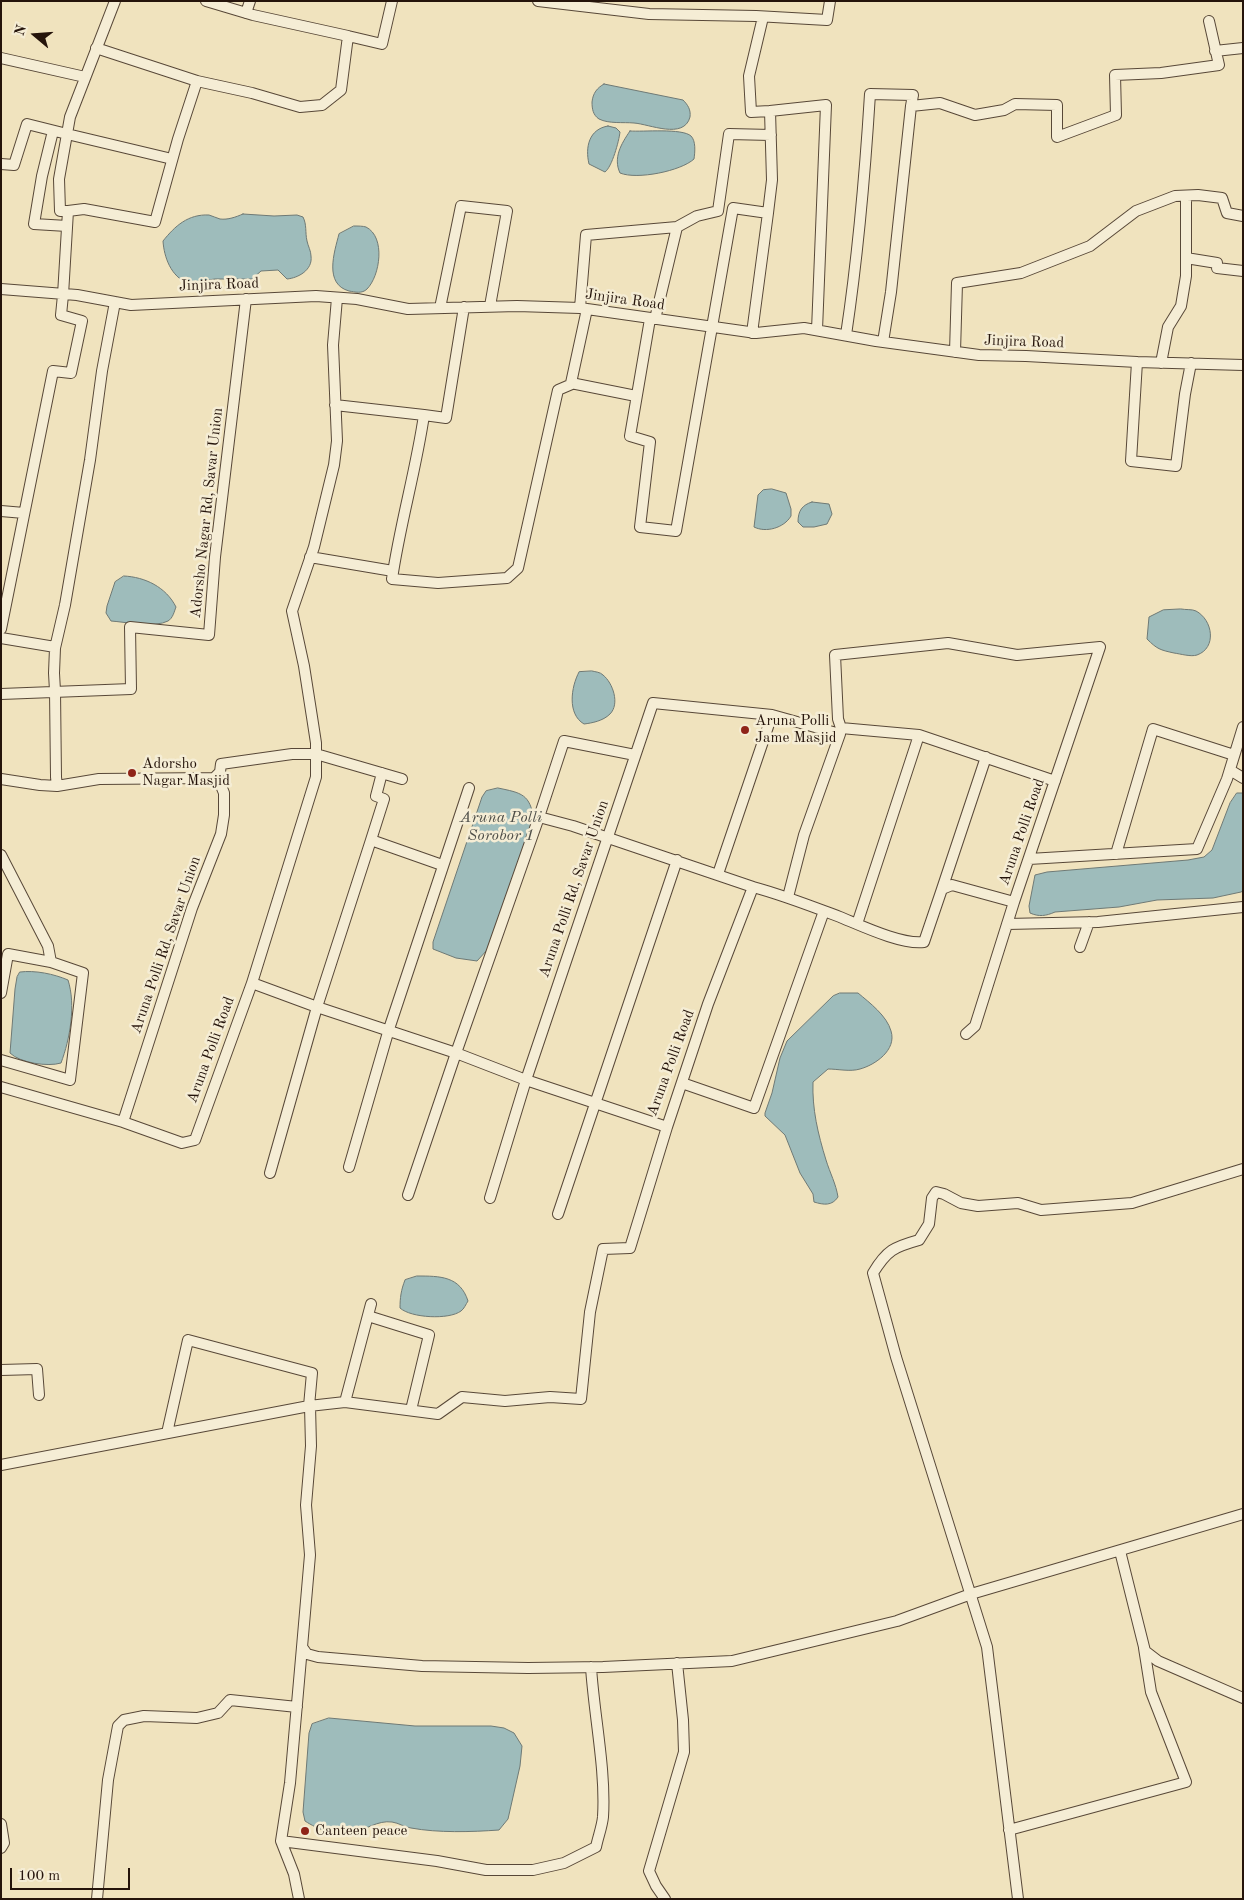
<!DOCTYPE html>
<html>
<head>
<meta charset="utf-8">
<style>
  body { margin:0 }
  #map { position:relative; width:1244px; height:1900px; overflow:hidden; background:#f0e3be; font-family:"Old Standard TT",serif }
  canvas { display:block }
  .frame { position:absolute; inset:0; border:2px solid #25140b; pointer-events:none }
  .north { position:absolute; left:10px; top:10px; width:50px; height:50px; -webkit-text-stroke:4px #f5edd5; paint-order:stroke; rotate:288deg; font-size:14px; font-weight:700; line-height:20px; text-align:center; color:#25140b }
  .north::after { content:''; display:block; margin:auto; width:18px; height:22px; background:#25140b; clip-path:polygon(50% 0,100% 100%,50% 72%,0 100%) }
  .scale { position:absolute; left:10px; top:1868px; width:120px; height:22px; box-sizing:border-box; border:2px solid #25140b; border-top:0; padding-left:6px; font-size:15px; line-height:18px; white-space:nowrap; color:#25140b; -webkit-text-stroke:4px #f5edd5; paint-order:stroke }
</style>
</head>
<body>
<div id="map">
<canvas width="1244" height="1900"></canvas>
<div class="frame"></div>
<div class="north">N</div>
<div class="scale">100 m</div>
</div>
<script>
const ctx = document.querySelector('canvas').getContext('2d');
ctx.lineJoin = 'round';
function paint(path, color) { ctx.fillStyle = color; ctx.fill(path, 'evenodd'); }
function trace(path, color, width, dash) { ctx.strokeStyle = color; ctx.lineWidth = width; ctx.lineCap = dash ? 'butt' : 'round'; ctx.setLineDash(dash || []); ctx.stroke(path); }
function label(font, color, halo, rows, align = 'center') {
  ctx.font = font + ' "Old Standard TT",serif'; ctx.lineWidth = 5; ctx.setLineDash([]); ctx.textBaseline = 'middle'; ctx.strokeStyle = halo; ctx.fillStyle = color; for (const [text, x, y, turn = 0] of rows) {
    ctx.save(); ctx.translate(x, y); ctx.rotate((+turn || 0) * Math.PI / 180); ctx.textAlign = isNaN(turn) ? turn : align; if (halo) ctx.strokeText(text, 0, 0); ctx.fillText(text, 0, 0); ctx.restore();
  }
}
const water = new Path2D(`
  M604,84L683,100C688,105 691,110 690,117C684,140 649,124 634,123C623,122 609,124 599,119C593,115 592,109 592,102C593,93 597,88 604,84Z
  M608,126L616,128L620,132C619,141 612,167 605,172L589,164C585,147 589,129 608,126Z
  M630,131C643,132 682,128 691,136C696,141 695,152 694,159C681,171 637,180 620,173C613,158 621,144 630,131Z
  M243,214L274,216L297,215L303,217C307,225 305,232 307,241C308,246 311,251 311,256C313,270 298,278 287,279L278,270L261,271L252,279H215L188,283C171,277 164,257 163,241C175,226 188,214 209,215C213,216 216,218 220,219C228,220 236,217 243,214Z
  M354,226C358,226 363,226 366,227C386,237 380,276 367,289C362,294 355,292 349,291C324,284 334,253 339,234Z
  M772,489L786,493L791,509V516C784,528 766,533 754,527L758,495L763,490Z
  M812,502L829,504L832,514L827,524L814,527H803L798,522C798,511 802,505 812,502Z
  M124,576C145,577 166,587 176,607C174,612 173,618 168,621C155,628 125,622 111,621L106,613L107,606L115,582Z
  M1181,609C1186,610 1192,609 1196,611C1213,620 1217,648 1197,655C1191,657 1181,654 1174,653C1160,650 1157,649 1147,639L1149,617L1163,610Z
  M592,671C596,672 600,672 603,675C613,683 620,704 610,714C603,721 592,723 584,724C567,714 571,687 579,672Z
  M498,788C522,793 530,794 534,820L488,949L477,961L456,958L433,949V942L482,797L486,791Z
  M1237,793H1243V891L1241,892L1213,898L1157,900L1119,907L1055,912C1046,916 1039,917 1030,913L1029,906L1035,875L1047,872L1188,860L1204,857L1212,850L1230,803Z
  M20,972C35,970 54,974 68,980C76,1005 70,1039 61,1063C48,1067 20,1063 10,1053L15,989L17,977Z
  M840,993H858C870,1003 887,1016 891,1031C897,1050 875,1065 860,1069C850,1072 838,1069 828,1069L813,1082C812,1109 818,1134 826,1160C830,1173 836,1184 838,1197C832,1206 824,1205 814,1202L813,1194L800,1173L785,1135L765,1116V1113L772,1093L780,1058L787,1041L833,996Z
  M417,1276C440,1276 460,1276 468,1301C466,1304 464,1309 461,1311C449,1320 411,1318 400,1308C400,1298 401,1290 405,1280Z
  M329,1718L415,1726H491L504,1728L514,1733L522,1746L520,1766L508,1819L499,1830C471,1832 438,1833 411,1828C404,1827 399,1823 392,1822C378,1820 365,1830 352,1833C337,1837 317,1829 305,1821L303,1812L309,1733L312,1724Z`);
const minor = new Path2D(`
  M206,1L253,15L348,36
  M538,1L649,14L756,16L827,20L830,1
  M246,13L250,1
  M96,48L197,81
  M1215,51L1243,48
  M1,58L85,77
  M770,111L826,105L817,330
  M53,131L42,176L34,224L67,226
  M1,164L14,165L27,124L67,134L172,159
  M68,211H60L59,179L70,117L115,1
  M677,227L697,216L718,211L729,134L771,135
  M1186,258L1217,263V268L1243,271
  M1,289L77,295L131,305L316,296L357,299L408,309L517,306L580,308L756,333L804,328L876,341L979,355L1026,356L1137,362L1243,365
  M115,302L102,371L90,460L65,605L55,648L54,673L55,691L56,777L57,786L99,779L214,778L220,772L221,764L292,754H316L402,779
  M440,308L461,206L507,211L490,306
  M580,308L586,235L677,227L655,319
  M587,309L571,383L636,396
  M650,319L630,436L650,442L640,527L676,531L733,208L768,213L772,180L770,111L751,112L749,76L763,17
  M752,333L768,213
  M846,335C858,255 865,175 870,94L913,95L911,106
  M883,342L891,292L911,106L940,103L975,115L1004,110L1015,104L1057,105V137L1116,115L1115,75L1161,73L1219,65L1209,21
  M955,352L957,283L1021,273L1090,246L1136,211L1175,196L1198,195L1222,198L1227,213L1243,216
  M1137,362L1131,461L1176,466L1185,394L1191,363
  M1161,363L1168,327L1181,306L1186,276V196
  M335,405L424,415C416,470 400,524 392,579L438,583L507,578L518,568L558,390L572,384
  M424,415L446,418L464,307
  M1,511L24,513
  M310,557L393,571
  M1,629L53,371L71,373L82,321L61,315L63,295L68,211L84,209L155,222L178,139L197,81L252,93L300,107L322,105L341,90L348,36L382,44L392,1
  M1,638L55,647
  M1,694L131,689L130,627L209,635L215,557L246,299
  M1230,770L1243,778
  M1,779L40,785L57,786
  M539,817L564,741L635,755
  M371,840L384,799L376,796L382,773
  M1116,854L1153,729L1234,755
  M1,855L48,946L51,962L8,954L1,993
  M1029,859L1197,849L1227,779L1243,727
  M718,874L772,715L840,734
  M942,889L986,757
  M788,897L804,835L840,734L841,728L919,735L1055,781
  M857,924L919,735
  M1007,924L1098,922L1243,907
  M1080,947L1089,922
  M252,983L316,777V743L312,717L304,666L292,611L314,547L334,465L337,441L333,345L337,298
  M966,1034L975,1026L1014,902
  M1,1060L70,1080L83,973L51,962
  M682,1083L754,1108L824,911
  M1,1087L123,1122L182,1143L195,1140L252,983L317,1007L456,1053L526,1080L667,1127L708,1004L753,887C783,895 811,906 840,917C862,926 902,945 924,942L942,889L952,885L1014,902L1100,647L1017,655L948,643L835,655L838,719L841,728
  M123,1122L192,908L221,834L224,815V793L217,776
  M349,1167L389,1029L469,788
  M270,1173L317,1007L371,840L442,865
  M408,1195L456,1053L539,817L573,826L753,887
  M490,1198L526,1080L653,703L772,715
  M558,1214L677,860
  M368,1316L429,1335L411,1410
  M1,1370L37,1369L39,1395
  M345,1402L371,1304
  M310,1406L311,1446L306,1505L310,1555L302,1647L307,1654L318,1657L422,1666L528,1668L603,1667L732,1661L897,1621L971,1594L1243,1514
  M167,1433L188,1340L312,1373L309,1406
  M1,1465L309,1406L345,1402L438,1414L462,1397L505,1401L550,1397L581,1399L590,1312L603,1249L630,1248L667,1127
  M1120,1551L1145,1651L1158,1661L1243,1698
  M1,1824L4,1843L1,1848
  M1009,1830L1186,1782L1151,1692L1144,1648
  M281,1841L437,1861L486,1870H533L564,1863L596,1847C598,1837 602,1827 603,1817C606,1770 594,1715 591,1667
  M97,1899L108,1780L118,1726L124,1720L144,1716L197,1718L218,1713L230,1700L297,1707
  M299,1899L294,1874L281,1841L290,1783L302,1647
  M665,1899L656,1886L649,1871L684,1752L683,1720L677,1663
  M1018,1899L987,1647L896,1357L873,1273C887,1250 894,1247 919,1240L929,1224L932,1198L936,1192L944,1194L961,1203L978,1206L1018,1203L1041,1210L1132,1203L1243,1169`);
const markers = [
  [745,730,5,"#8f2418"],
  [132,773,5,"#8f2418"],
  [305,1831,5,"#8f2418"]
];
const streetNames = [
  ["Jinjira Road",219,285,-2],
  ["Jinjira Road",625,300,8],
  ["Jinjira Road",1024,342,2],
  ["Adorsho Nagar Rd, Savar Union",207,513,-84],
  ["Aruna Polli Road",1022,832,-71],
  ["Aruna Polli Rd, Savar Union",574,889,-71],
  ["Aruna Polli Rd, Savar Union",166,945,-71],
  ["Aruna Polli Road",211,1050,-70],
  ["Aruna Polli Road",671,1063,-70]
];
const poiNames = [
  ["Aruna Polli",755,721],
  ["Jame Masjid",755,738],
  ["Adorsho",142,764],
  ["Nagar Masjid",142,781],
  ["Canteen peace",315,1831]
];
const waterNames = [
  ["Aruna Polli",501,818],
  ["Sorobor 1",501,836]
];
paint(water, '#9ebcbb');
trace(water, '#6e7975', 1);
trace(minor, '#584838', 12);
trace(minor, '#f5edd5', 10);
for (const [x, y, r, color] of markers) { const dot = new Path2D(); dot.arc(x, y, r, 0, 2 * Math.PI); ctx.fillStyle = color; ctx.fill(dot); trace(dot, '#f5edd5', 2); }
label('15px', '#25140b', '#f5edd5', streetNames);
label('15px', '#25140b', '#f5edd5', poiNames, 'left');
label('italic 16px', '#4f4f49', '#f5edd5', waterNames);
</script>
</body>
</html>
